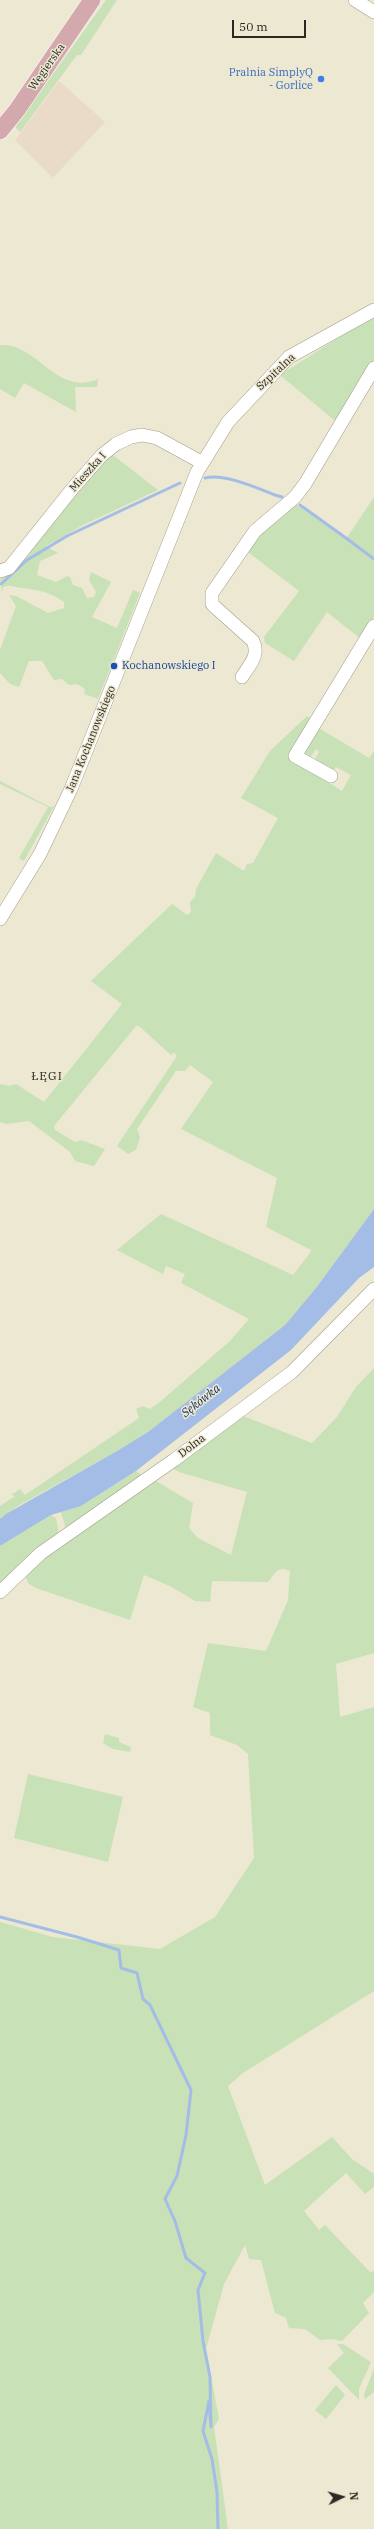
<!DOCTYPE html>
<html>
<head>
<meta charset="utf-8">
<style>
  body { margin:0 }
  #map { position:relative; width:374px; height:2529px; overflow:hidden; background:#ece8d2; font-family:"IBM Plex Serif",serif }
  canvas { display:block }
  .north { position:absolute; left:322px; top:2477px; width:40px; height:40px; -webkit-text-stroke:3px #ece8d2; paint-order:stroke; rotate:85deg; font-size:11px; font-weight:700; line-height:16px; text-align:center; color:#2b2921 }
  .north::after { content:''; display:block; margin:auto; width:14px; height:18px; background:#2b2921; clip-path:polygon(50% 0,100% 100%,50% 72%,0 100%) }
  .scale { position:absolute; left:232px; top:20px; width:74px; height:18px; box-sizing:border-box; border:2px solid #2b2921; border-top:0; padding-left:5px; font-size:12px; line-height:14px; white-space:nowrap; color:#2b2921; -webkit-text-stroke:3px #ece8d2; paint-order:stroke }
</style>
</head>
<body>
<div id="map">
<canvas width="374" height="2529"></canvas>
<div class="north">N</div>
<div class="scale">50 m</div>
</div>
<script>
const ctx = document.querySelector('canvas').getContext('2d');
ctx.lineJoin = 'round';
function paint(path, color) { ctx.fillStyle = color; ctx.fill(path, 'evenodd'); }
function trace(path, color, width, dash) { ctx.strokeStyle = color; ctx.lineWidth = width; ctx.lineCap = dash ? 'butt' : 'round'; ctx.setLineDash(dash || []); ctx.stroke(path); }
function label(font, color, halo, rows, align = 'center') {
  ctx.font = font + ' "IBM Plex Serif",serif'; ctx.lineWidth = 3; ctx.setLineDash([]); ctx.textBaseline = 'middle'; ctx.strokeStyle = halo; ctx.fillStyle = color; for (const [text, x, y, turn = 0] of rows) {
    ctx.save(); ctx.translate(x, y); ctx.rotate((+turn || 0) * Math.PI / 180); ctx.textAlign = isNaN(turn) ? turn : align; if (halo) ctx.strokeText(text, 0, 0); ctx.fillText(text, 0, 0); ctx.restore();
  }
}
const commercial = new Path2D(`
  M59,81L105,122L53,178L15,140Z`);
const green = new Path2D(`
  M106,0H117L81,55H77L20,132L15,127Z
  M374,315V363L339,424L280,375Z
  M0,345C37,342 56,397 98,379L97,387H75L76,412L24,383L15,398L0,389Z
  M109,452L158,490L83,525L46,546L58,553L40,561L37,575L56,582L67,576L70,577L73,585L82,588L87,598L94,597L96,592L89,580L91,572L111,582L92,617L117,628L133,590L140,593L98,699L84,694L85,689L77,684L69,685L62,679L54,680L42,661H29L19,687L10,684L0,673V650L16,606L9,595L16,596L48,613L64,608V602C50,592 39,590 22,588C15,587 10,584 3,587L2,593L0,578Z
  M374,497V617L361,639L327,612L294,661L265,643L264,637L299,591L244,549L293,502L346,539Z
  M307,716L311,719L290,755L330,778L328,782L342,791L351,775L336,767L333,772L316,763L315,759L319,752L316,749L311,757L305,756L303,750L317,727L369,758L374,751V1209L316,1288L285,1325L148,1432L117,1451L18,1506L0,1519V1506L15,1496L11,1495L20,1489L25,1495L139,1418L136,1409L143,1406L150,1409L161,1401L230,1341L249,1319L181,1283L185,1274L166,1266L163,1274L117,1250L161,1214L293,1275L310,1253L311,1250L266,1227L277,1178L181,1129L213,1082L190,1065L185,1071H176L137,1129L140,1137L136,1150L128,1154L117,1146L177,1056L174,1052L171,1055L139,1026H136L54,1126L55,1130L75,1142L81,1140L105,1149L94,1166L75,1161L70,1152L29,1121L6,1124L0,1122V1084L9,1086L16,1084L44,1102L122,1004L91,981L172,904L187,915L191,912L190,902L195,897L196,889L216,853L244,871L247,864L253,863L278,818L241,798L270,751Z
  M0,781L50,807L54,806L24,861L19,858L48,807L0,784Z
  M374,1368V1653L336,1664L340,1717L374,1707V1991L243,2073L228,2086L265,2185L332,2137L352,2159L374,2174V2187L365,2194L346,2173L304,2211L319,2230L325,2225L371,2273L374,2270V2292L363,2303L369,2313L342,2341L332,2339L320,2340L305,2329L289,2328L286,2318L275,2313L261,2260L249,2259L245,2245L224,2284L206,2349L219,2419L214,2427L228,2529H101V2527L100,2529H0V1922L53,1937L160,1949L215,1917L254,1858L248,1754L237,1745L210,1735V1713L193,1707L208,1643L266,1651L288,1600L290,1571C277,1565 275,1574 268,1582L212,1581L210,1602L195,1601L172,1587L144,1575L130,1620L36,1588L29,1584L24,1574L28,1568L157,1474L156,1481L193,1503L189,1528L198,1538L231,1555L247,1492L179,1472L168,1466L238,1414L312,1443L337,1417L356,1387Z
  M136,1471L142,1475L66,1529L61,1512L81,1506Z
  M51,1515L56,1518L59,1535L0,1587V1546Z
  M105,1734L119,1738V1742L131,1747L130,1752L113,1749L103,1743Z
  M28,1774L123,1797L108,1862L14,1838Z
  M343,2344L371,2362L359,2389V2400L328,2368L344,2353L337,2344Z
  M374,2369V2392L365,2399L364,2394Z
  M336,2385L345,2395L326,2419L315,2410Z`);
const water = new Path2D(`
  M374,1209V1267L359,1278L291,1350L136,1471L81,1506L51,1515L0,1546V1519L6,1514L117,1451L148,1432L285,1325L316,1288Z`);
const stream = new Path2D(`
  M205,478C224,473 257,488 275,495
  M275,495L282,497
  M300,505L346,538
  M346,538L374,559
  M1,584L27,560L67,536L180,483
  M0,1917L77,1937L119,1950L121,1968L137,1973L143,1999L150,2005L191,2090L186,2135L177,2176L165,2199L175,2221L186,2258L205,2273L198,2290L203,2341L210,2377L211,2427L209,2401L203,2431L212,2459L217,2492L218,2529`);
const minor = new Path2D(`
  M355,0L374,12
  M0,571L9,568L73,488L102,455L116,444L131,437L142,435L157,438L201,462
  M242,677C249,665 260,656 253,641L215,607L212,604V593L255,531L295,497L305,484L374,368
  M331,776L295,756L374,626
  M0,919L40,854L71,789L197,472L228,422L289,357L374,310
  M0,1592L41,1553L174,1460L292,1372L374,1289`);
const major = new Path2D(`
  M0,131L17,110L92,0`);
const markers = [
  [321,79,4,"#3f7fe0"],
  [114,666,4,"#1a4fb4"]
];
const streetNames = [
  ["Węgierska",47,67,-55],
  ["Szpitalna",276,372,-43],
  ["Mieszka I",88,472,-48],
  ["Jana Kochanowskiego",91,739,-68],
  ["Dolna",192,1446,-37]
];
const shopNames = [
  ["Pralnia SimplyQ",313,73],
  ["- Gorlice",313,86]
];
const transitNames = [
  ["Kochanowskiego I",122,666]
];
const neighbourhoodNames = [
  ["ŁĘGI",47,1077]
];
const waterNames = [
  ["Sękówka",201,1401,-38]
];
paint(commercial, '#eadbc8');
paint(green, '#c8e1b7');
paint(water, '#a4bde6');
trace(stream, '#a4bde6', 3);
trace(minor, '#a09c88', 14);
trace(major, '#fff', 18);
trace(minor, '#fff', 13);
trace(major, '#d4a9ad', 17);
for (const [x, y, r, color] of markers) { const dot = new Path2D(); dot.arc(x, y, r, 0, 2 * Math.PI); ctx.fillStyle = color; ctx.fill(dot); trace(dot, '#ece8d2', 1.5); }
label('11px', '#2b2921', '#ece8d2', streetNames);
label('11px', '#366cbe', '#ece8d2', shopNames, 'right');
label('11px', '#164399', '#ece8d2', transitNames, 'left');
ctx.letterSpacing = '1px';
label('12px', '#2b2921', '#ece8d2', neighbourhoodNames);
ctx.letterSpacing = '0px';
label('italic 12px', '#0a2757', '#ece8d2', waterNames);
</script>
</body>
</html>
